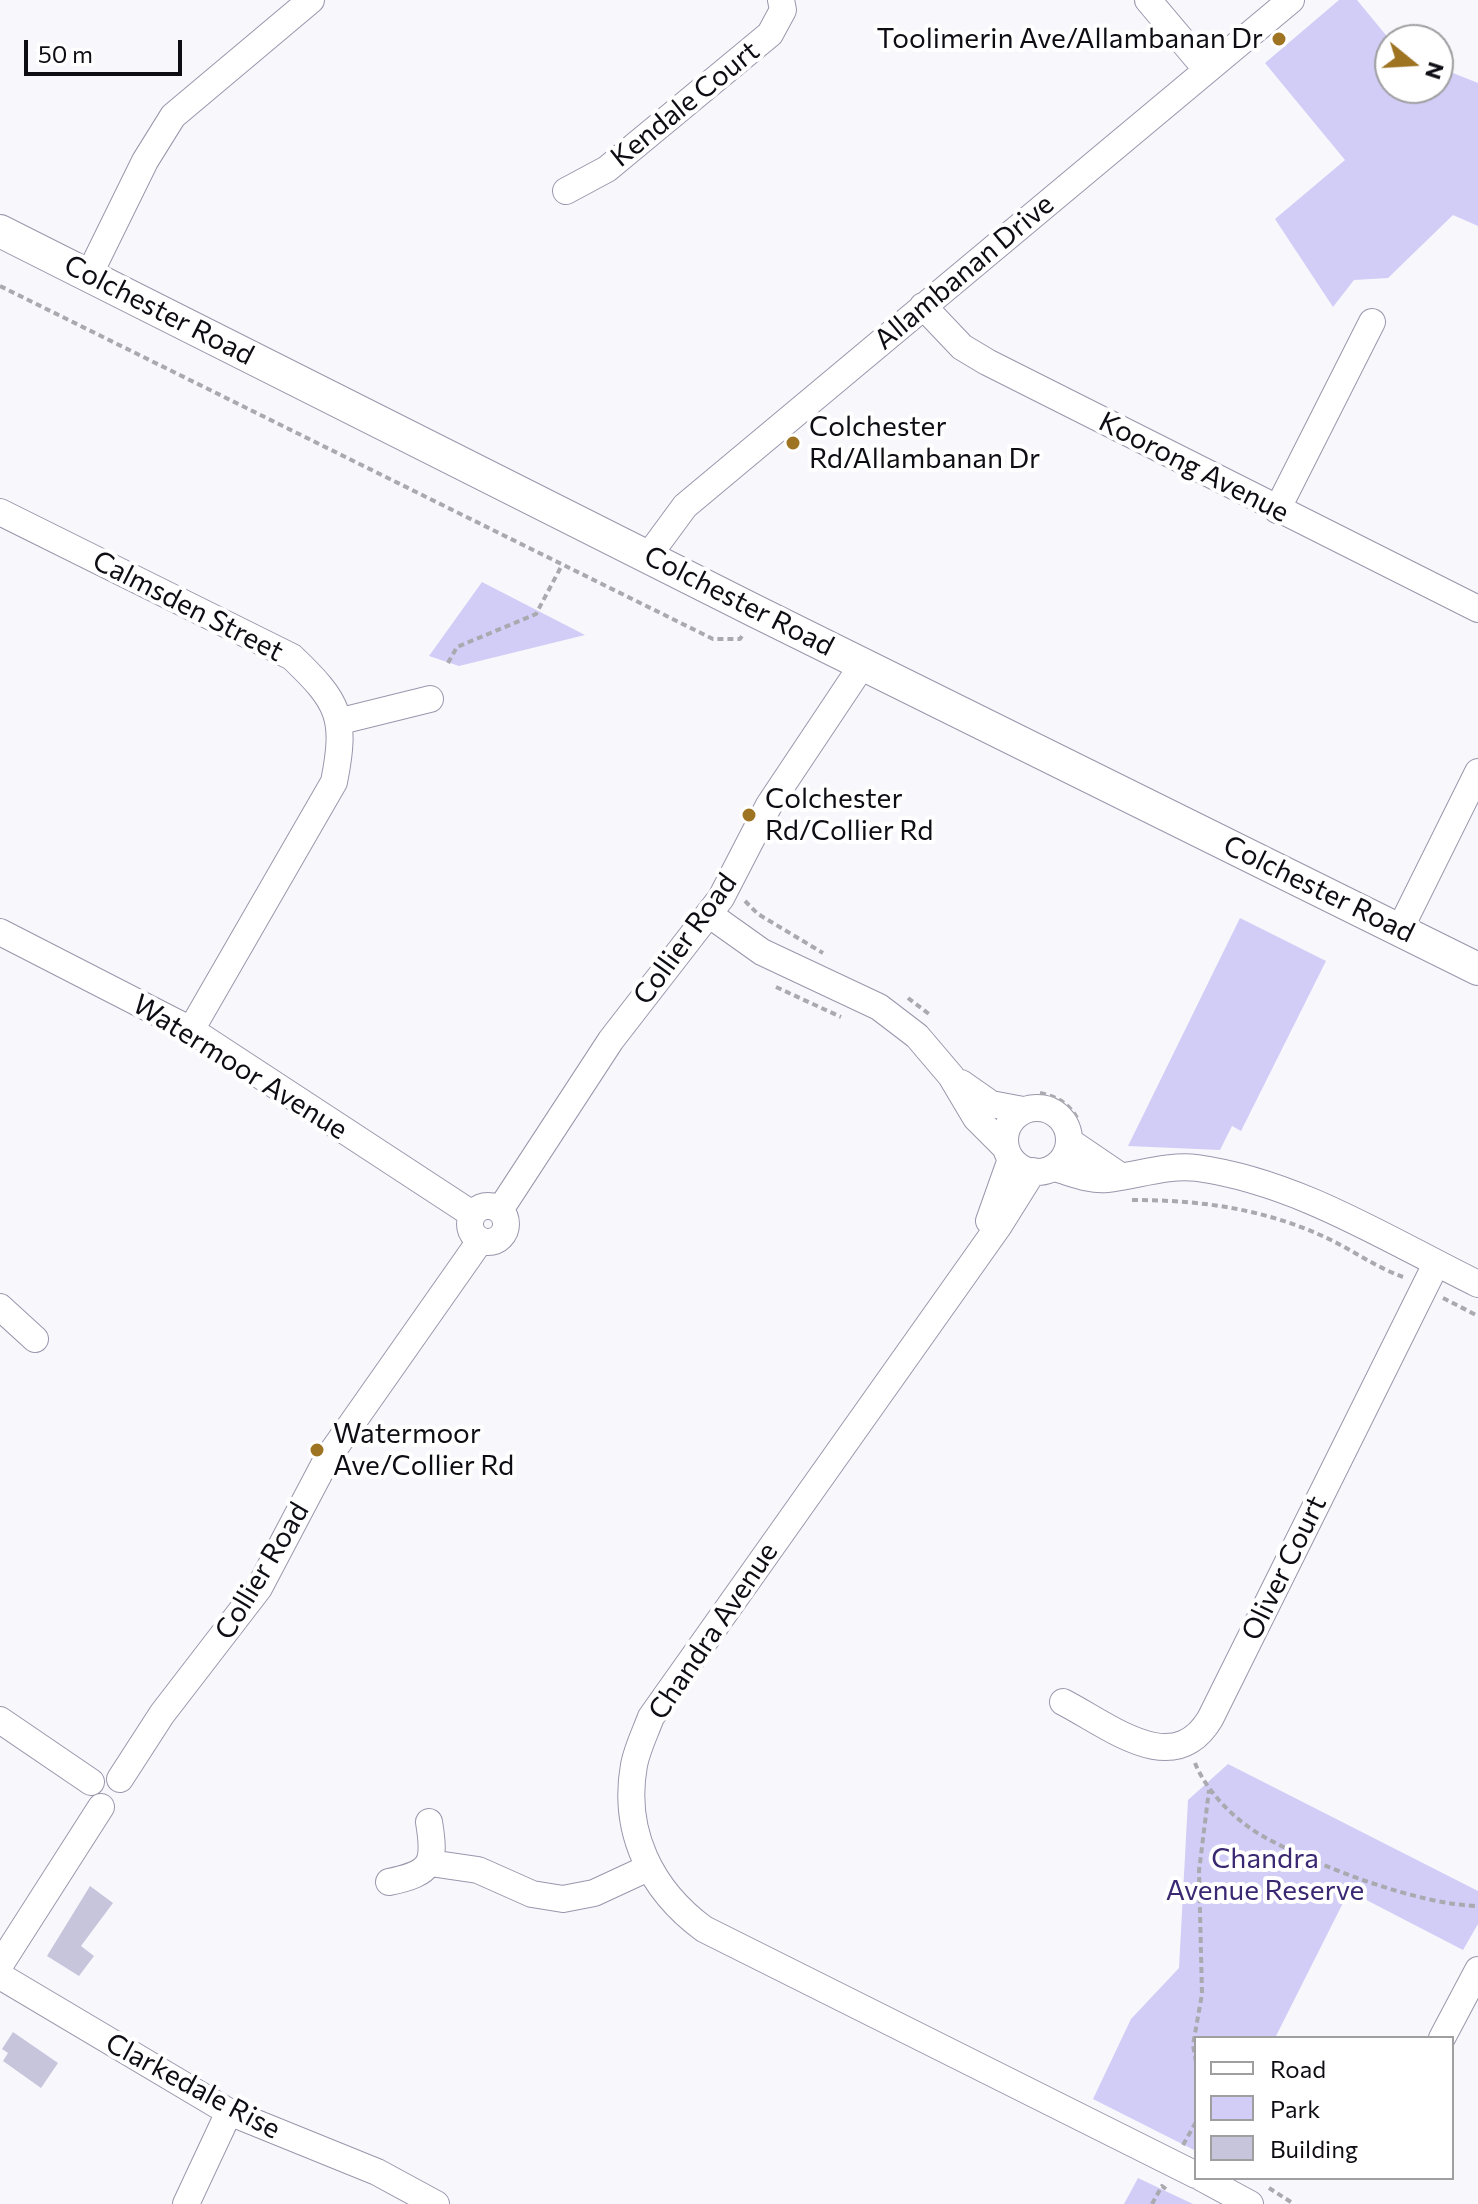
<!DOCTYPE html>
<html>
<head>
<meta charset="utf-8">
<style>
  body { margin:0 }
  #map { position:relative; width:1478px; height:2204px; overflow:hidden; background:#f8f7fc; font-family:Commissioner,sans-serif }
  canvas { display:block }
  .legend { position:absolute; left:1194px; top:2036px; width:260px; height:144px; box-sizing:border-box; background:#fff; border:2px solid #9f9ea1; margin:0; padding:10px 14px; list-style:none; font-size:24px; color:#0e0d14 }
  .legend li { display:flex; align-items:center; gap:16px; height:40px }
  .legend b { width:40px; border:2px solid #9f9ea1 }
  .north { position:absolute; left:1374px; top:24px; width:80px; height:80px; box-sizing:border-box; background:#fff; border:2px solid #9f9ea1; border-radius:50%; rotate:108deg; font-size:22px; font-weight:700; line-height:32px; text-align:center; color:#0e0d14 }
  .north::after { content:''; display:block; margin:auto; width:28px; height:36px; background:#9e7423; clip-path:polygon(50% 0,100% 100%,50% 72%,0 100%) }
  .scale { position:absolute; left:24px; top:40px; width:158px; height:36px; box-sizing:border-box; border:4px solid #0e0d14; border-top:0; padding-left:10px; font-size:24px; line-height:28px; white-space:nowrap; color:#0e0d14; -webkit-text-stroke:6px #fff; paint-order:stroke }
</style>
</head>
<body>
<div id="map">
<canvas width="1478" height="2204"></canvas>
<ul class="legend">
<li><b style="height:10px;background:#fff"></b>Road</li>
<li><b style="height:22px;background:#d1cdf6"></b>Park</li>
<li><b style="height:22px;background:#c7c5dc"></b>Building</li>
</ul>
<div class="north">N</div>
<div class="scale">50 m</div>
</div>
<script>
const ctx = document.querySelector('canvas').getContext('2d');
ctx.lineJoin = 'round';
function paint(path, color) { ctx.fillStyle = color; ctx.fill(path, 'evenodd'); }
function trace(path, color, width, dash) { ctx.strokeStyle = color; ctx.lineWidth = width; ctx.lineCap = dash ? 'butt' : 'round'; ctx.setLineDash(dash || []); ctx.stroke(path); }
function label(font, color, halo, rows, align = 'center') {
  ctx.font = font + ' Commissioner,sans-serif'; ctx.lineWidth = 8; ctx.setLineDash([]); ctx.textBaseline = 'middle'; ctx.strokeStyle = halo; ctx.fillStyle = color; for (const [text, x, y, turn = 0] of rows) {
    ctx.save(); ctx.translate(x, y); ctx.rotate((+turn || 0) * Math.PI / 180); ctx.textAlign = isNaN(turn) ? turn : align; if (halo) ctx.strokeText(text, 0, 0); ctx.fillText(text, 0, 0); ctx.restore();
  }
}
const green = new Path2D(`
  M1339,0H1357L1390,40V88H1438V67L1478,83V226L1453,215L1388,278L1354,280L1333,307L1275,219L1345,160L1265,63Z
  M482,582L585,635L459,666L429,656Z
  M1240,918L1326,961L1241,1131L1232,1126L1220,1150L1128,1146Z
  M1228,1764L1478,1891V1924L1463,1950L1349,1891L1275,2038H1196V2151L1093,2099L1131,2019L1179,1968L1188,1800Z
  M1138,2178L1193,2204H1124Z`);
const building = new Path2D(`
  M90,1886L113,1903L81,1946L94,1956L79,1976L47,1956Z
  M13,2032L58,2063L41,2088L3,2061L8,2053L2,2049Z`);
const path = new Path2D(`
  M0,286L713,639H740L744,633
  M448,663L457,647L536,614L562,565
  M745,901L758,914L823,953
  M776,987L841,1017
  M908,998L929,1014
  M1040,1093C1059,1097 1069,1104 1079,1121
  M1132,1200C1202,1200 1267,1209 1331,1240C1355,1252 1378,1268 1403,1277
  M1443,1298L1478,1316
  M1195,1763C1207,1793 1238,1823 1266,1838C1319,1867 1420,1905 1478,1906
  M1196,2062L1193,2045L1202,1994L1199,1871L1209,1790
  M1183,2145L1196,2122
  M1269,2188L1294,2204
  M1152,2204L1162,2186L1166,2189`);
const minor = new Path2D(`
  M1148,0L1207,70
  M566,191L607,169L770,34L783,10L781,0
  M89,275L145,161L173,116L311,0
  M923,306L962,347L987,362L1478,609
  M1277,510L1372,322
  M0,512L292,657C339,702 347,717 334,782L191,1030
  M649,555L685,506L1291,0
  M341,721L430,699
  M710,915L762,952L879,1007L917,1036L951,1076L976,1118L1003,1145
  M1400,929L1478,772
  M0,932L191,1030L472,1214
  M961,1083L991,1104L1023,1110
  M1005 1140a32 32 0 1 1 64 0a32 32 0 1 1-64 0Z
  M1069,1141L1119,1175
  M1054,1168C1070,1172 1089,1181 1107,1179C1135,1176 1169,1164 1197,1168C1298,1182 1388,1240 1478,1284
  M1033,1171L998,1227L651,1717C645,1733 637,1749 634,1765C622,1832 651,1890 704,1929L1196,2175
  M470 1224a18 18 0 1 1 36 0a18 18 0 1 1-36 0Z
  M500,1210L611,1040L721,898L769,805L863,664
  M989,1221L1011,1159
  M0,1307L35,1339
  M1063,1702C1110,1726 1173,1780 1210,1719L1436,1264
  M0,1720L91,1782
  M120,1779L162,1714L259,1588L327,1459L480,1241
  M430,1863L478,1870L532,1894L563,1899L594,1893L648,1868
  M389,1882C432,1873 436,1864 429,1822
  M0,1965L101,1807
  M0,1976L229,2112L377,2172L436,2204
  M1442,2038L1478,1970
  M1202,2178L1250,2204
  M186,2204L229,2112`);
const major = new Path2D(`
  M0,231L755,611L1478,969`);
const markers = [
  [1279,39,8,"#9e7423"],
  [793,443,8,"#9e7423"],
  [749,815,8,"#9e7423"],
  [317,1450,8,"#9e7423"]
];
const poiNames = [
  ["Toolimerin Ave/Allambanan Dr",1263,39,"right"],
  ["Colchester",809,427],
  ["Rd/Allambanan Dr",809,459],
  ["Colchester",765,799],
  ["Rd/Collier Rd",765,831],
  ["Watermoor",333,1434],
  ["Ave/Collier Rd",333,1466]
];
const streetNames = [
  ["Kendale Court",685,104,-39],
  ["Allambanan Drive",964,272,-40],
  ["Colchester Road",159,310,27],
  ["Koorong Avenue",1194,467,27],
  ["Colchester Road",739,601,27],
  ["Calmsden Street",188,606,27],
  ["Colchester Road",1319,889,26],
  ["Collier Road",685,939,-54],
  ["Watermoor Avenue",240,1067,32],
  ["Oliver Court",1284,1568,-64],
  ["Collier Road",262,1571,-59],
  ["Chandra Avenue",713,1631,-56],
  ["Clarkedale Rise",193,2086,28]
];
const parkNames = [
  ["Chandra",1265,1859],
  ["Avenue Reserve",1265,1891]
];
paint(green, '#d1cdf6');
paint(building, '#c7c5dc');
trace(minor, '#9997ac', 28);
trace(major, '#9997ac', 34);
trace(path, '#aaa9af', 4, [6, 4]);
trace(minor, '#fff', 26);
trace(major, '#fff', 32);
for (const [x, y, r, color] of markers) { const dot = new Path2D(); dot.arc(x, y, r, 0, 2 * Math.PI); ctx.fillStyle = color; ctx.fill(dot); trace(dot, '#fff', 3); }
label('28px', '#0e0d14', '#fff', poiNames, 'left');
label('28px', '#0e0d14', '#fff', streetNames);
label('28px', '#3a2872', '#fff', parkNames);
</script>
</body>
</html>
